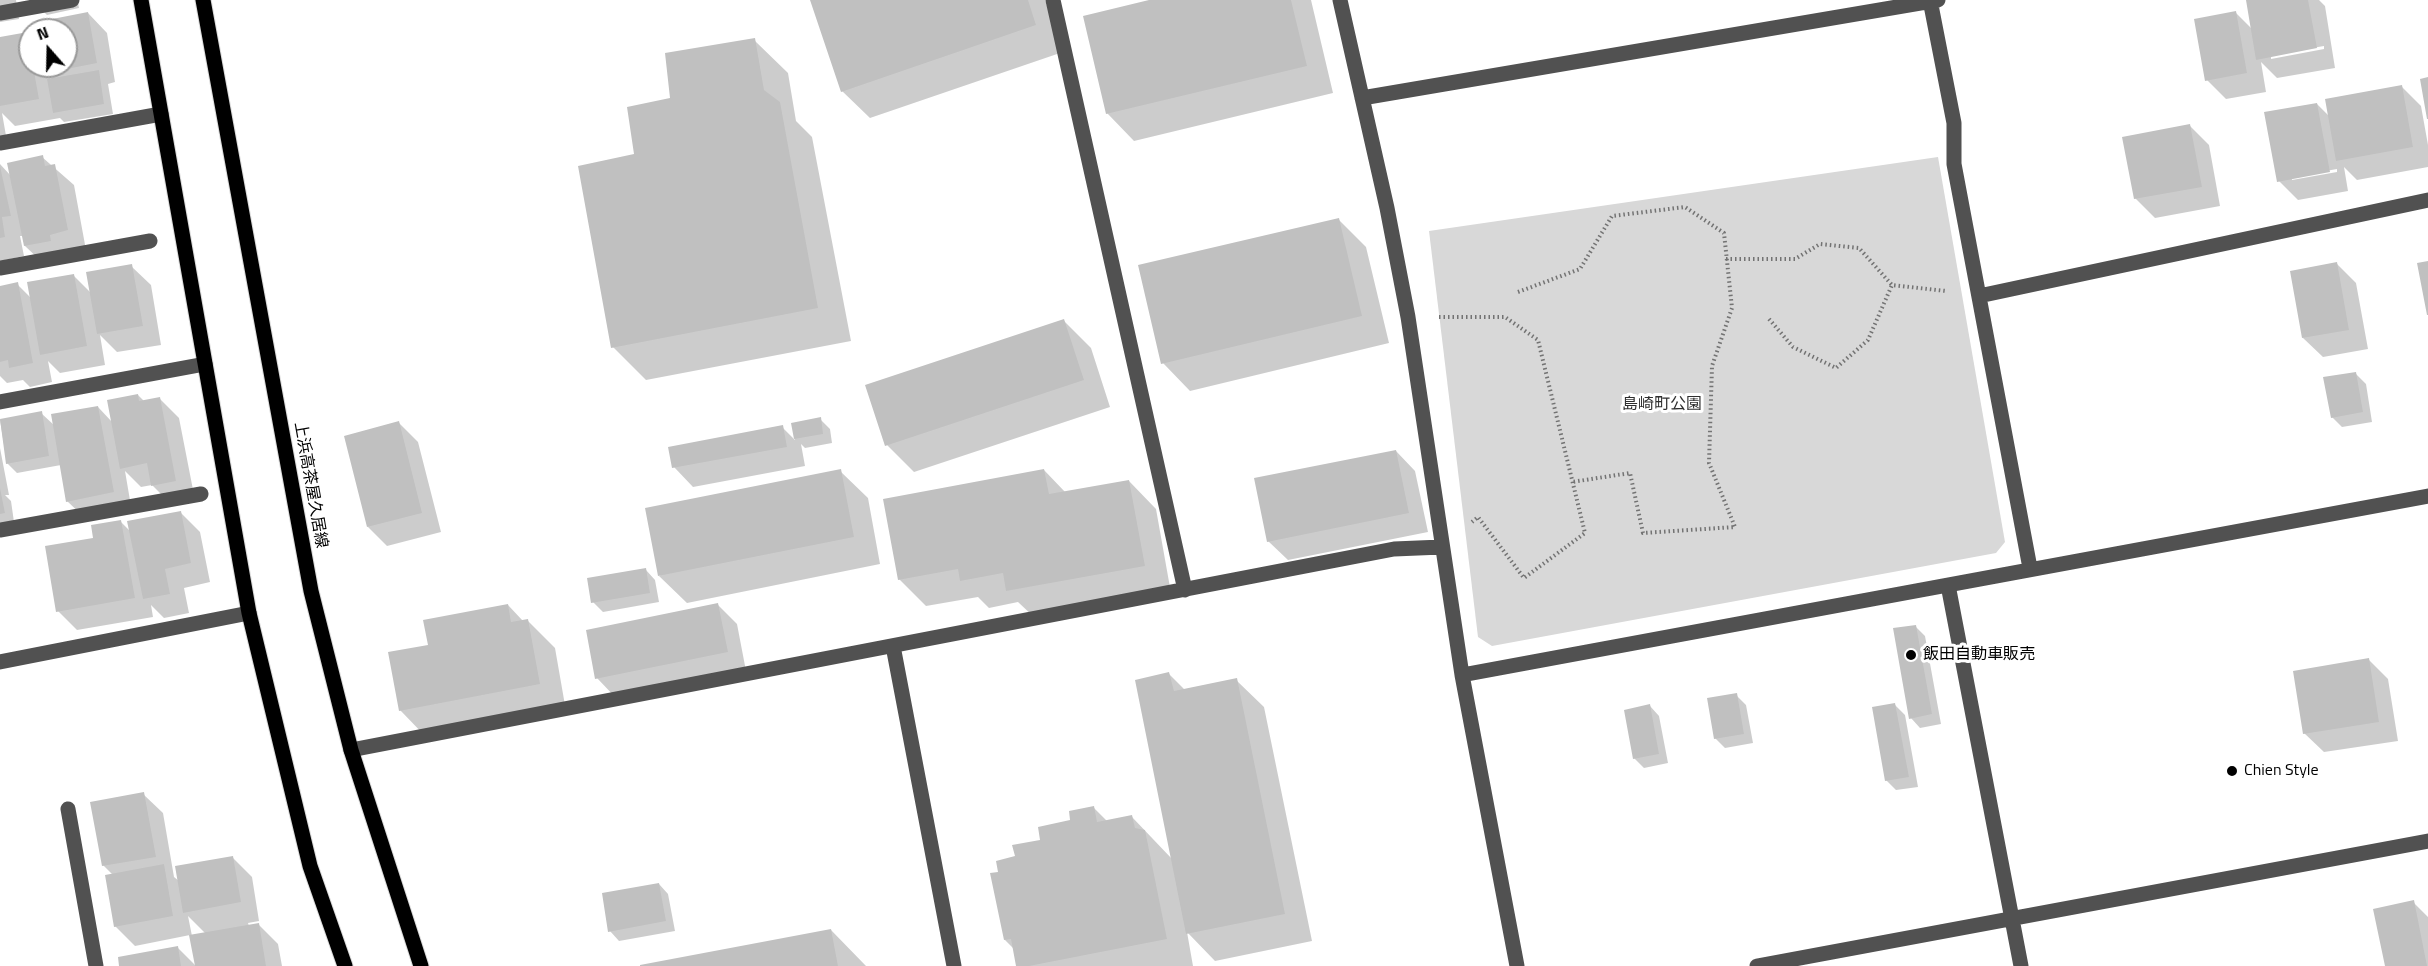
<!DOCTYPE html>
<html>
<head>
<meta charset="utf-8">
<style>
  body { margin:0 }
  #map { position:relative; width:2428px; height:966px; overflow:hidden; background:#fff; font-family:"Titillium Web",sans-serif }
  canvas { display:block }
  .north { position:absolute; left:18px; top:18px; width:60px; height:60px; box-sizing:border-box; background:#fff; border:2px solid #999; border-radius:50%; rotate:340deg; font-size:16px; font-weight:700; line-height:24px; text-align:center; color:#000 }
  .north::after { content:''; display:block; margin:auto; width:21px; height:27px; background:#000; clip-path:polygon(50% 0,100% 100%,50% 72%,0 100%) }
</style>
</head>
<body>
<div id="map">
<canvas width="2428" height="966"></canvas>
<div class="north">N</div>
</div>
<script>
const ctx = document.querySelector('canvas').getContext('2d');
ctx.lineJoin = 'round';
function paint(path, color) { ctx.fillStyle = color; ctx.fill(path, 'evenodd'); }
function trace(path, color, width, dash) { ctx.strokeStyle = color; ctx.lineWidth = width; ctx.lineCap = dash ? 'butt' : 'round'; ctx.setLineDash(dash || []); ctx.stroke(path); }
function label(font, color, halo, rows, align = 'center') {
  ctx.font = font + ' "Titillium Web","Noto Sans JP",sans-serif'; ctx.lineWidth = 6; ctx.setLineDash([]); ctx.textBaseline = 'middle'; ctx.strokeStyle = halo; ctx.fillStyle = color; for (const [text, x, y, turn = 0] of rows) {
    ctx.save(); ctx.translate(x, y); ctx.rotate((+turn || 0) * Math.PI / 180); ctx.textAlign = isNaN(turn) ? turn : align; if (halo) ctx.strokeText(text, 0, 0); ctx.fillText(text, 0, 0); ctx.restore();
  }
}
const green = new Path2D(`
  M1938,157L2005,542L1996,553L1492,646L1478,637L1429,231Z`);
const shadow = new Path2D(`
  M0,0H16L19,19L0,22Z
  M32,0L78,3L79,8L47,15Z
  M812,0H1045L1063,52L870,118L842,91Z
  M1156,0H1311L1333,93L1134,141L1107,113Z
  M2247,0H2319L2325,6L2335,68L2277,78L2261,62L2266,92L2226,99L2207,80L2236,13L2252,29ZM2324,46V49L2271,59V55Z
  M88,13L107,33L115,82L108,84L113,114L64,122L60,118L15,126L2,113L8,147L0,148V38L27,34L30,37V66H66V30H40Z
  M754,40L788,73L796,121L812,137L851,341L646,380L613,347L636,156L672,99Z
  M2402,87L2421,106L2428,145V167L2357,180L2344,167L2348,191L2298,200L2279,181L2317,104L2330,117ZM2337,169V172L2292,180V177Z
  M2190,126L2209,145L2220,206L2155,218L2135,198Z
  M42,157L74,185L86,250L45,265L25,246L23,236H20L24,256L0,261V164L11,176Z
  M1339,220L1366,247L1389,343L1190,391L1163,363Z
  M2337,264L2356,283L2368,349L2323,357L2303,338Z
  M131,266L151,285L161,345L117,352L100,335L105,365L60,373L48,361L52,382L30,387L23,380L7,383L0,376V287L17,284L31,298L74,276L91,293Z
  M1064,321L1091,348L1110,407L914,472L887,445Z
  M2356,374L2366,384L2372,422L2342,427L2332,417Z
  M138,395L144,401L159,398L179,418L195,500L172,505L152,485L141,487L125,471L132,512L87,520L67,501L61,465L17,473L7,463L0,420L41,413L55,426L98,407L113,423Z
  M820,419L830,429L832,443L805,448L801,444L805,466L693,487L674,467L782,427L795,440L793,424Z
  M399,423L418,442L441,532L387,546L368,527Z
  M0,448L9,495H5L11,501L14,522L0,525Z
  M1396,451L1415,471L1428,532L1288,560L1268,541Z
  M1044,470L1066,493L1129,481L1156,509L1171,593L1035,618L1018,602L989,608L978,597L926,606L899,579Z
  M840,471L868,498L880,564L687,603L659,576Z
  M180,512L200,532L210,582L184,588L189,613L164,618L151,605L153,617L77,630L58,611L94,539L120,521L131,532Z
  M646,570L655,580L659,602L603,612L593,602Z
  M508,605L523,621L527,620L555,648L566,711L427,738L400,710L430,646Z
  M718,605L737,624L746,671L616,698L597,678Z
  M1915,626L1925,636L1941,724L1920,728L1911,718Z
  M2368,659L2388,679L2398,741L2324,752L2304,733Z
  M1169,674L1185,690L1236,680L1264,707L1312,941L1215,961L1187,932L1193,966H1018L1014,949L1005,940L999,873L1016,857L1094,808L1108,822L1132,817L1173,860Z
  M1736,695L1746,705L1753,743L1725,748L1715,738Z
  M1895,705L1905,715L1918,787L1896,790L1886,780Z
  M1650,706L1659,716L1668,763L1644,768L1634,758Z
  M143,794L163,813L174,877L179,881L232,857L252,877L259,921L248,923L249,926L258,924L278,944L282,966H196L190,935L135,946L115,926L113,875L103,865ZM188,916L206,934L192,936Z
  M659,884L668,894L675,931L619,941L610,931Z
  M2413,902L2428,917V966H2386Z
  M831,930L866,966H642Z
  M177,947L196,966H121Z`);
const building = new Path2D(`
  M810,0H1028L1036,25L841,92Z
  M1149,0H1291L1307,66L1106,114L1083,16Z
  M2246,0H2308L2317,48L2256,60Z
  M2236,11L2247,73L2205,81L2194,19Z
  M88,12L97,63L46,73L45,66H66V30H38L37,22Z
  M28,32L30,66H33L39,99L0,106V37Z
  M755,38L764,90L780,102L818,308L611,348L578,166L634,154L627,107L670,98L665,53Z
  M99,70L104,104L53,113L47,79Z
  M2428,77V119H2427L2420,79Z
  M2402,85L2413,147L2336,161L2325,99Z
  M2317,103L2330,172L2277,182L2264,112Z
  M2190,124L2202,187L2134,199L2122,137Z
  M43,155L45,166L55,164L68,230L50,235L51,241L24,246L7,163Z
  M0,166L11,216L2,217L5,237L0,238Z
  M1339,218L1362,316L1161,364L1138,265Z
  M2428,261V315H2427L2417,263Z
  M2337,262L2349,330L2302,338L2290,271Z
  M132,264L143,326L97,334L86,272Z
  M74,274L87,346L40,355L27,282Z
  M18,282L33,363L9,368L8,360L0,362V286Z
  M1064,319L1084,380L885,446L865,385Z
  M2356,372L2363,412L2331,418L2323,377Z
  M138,394L139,401L160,397L176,481L151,486L147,463L120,469L107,400Z
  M98,406L114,492L66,502L51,414Z
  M42,411L49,456L6,464L0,419Z
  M821,417L823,434L794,439L791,423Z
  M399,421L422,513L367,527L344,436Z
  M783,425L787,447L672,468L668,447Z
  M1396,450L1409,513L1267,542L1254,478Z
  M841,469L854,537L658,576L645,508Z
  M1044,469L1049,494L1129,480L1145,566L1006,591L1003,573L960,581L958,569L898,580L883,499Z
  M0,488L5,513L0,514Z
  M181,511L191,563L165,569L170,594L143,599L127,521Z
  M121,520L135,598L56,612L45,546L93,538L91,525Z
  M646,568L650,593L591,603L587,578Z
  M718,603L728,652L595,679L586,630Z
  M508,604L511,622L528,619L540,684L399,711L388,652L428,645L423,620Z
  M1916,625L1932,714L1909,719L1893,628Z
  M2369,658L2379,722L2303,734L2293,671Z
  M1169,672L1174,691L1237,678L1285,914L1186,934L1135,680Z
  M1737,693L1744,734L1714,739L1707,698Z
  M1895,703L1909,777L1885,781L1872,707Z
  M1650,704L1659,754L1633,759L1624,710Z
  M144,792L156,857L102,866L90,802Z
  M1094,806L1097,822L1132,815L1135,828L1145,830L1167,939L1029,966H1016L1011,939L1004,940L990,873L998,872L996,861L1015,856L1012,845L1040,840L1038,827L1070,820L1069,811Z
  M233,856L241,902L183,913L175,866Z
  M164,864L173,916L114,927L105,875Z
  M659,883L666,921L608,932L602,893Z
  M2414,900L2427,966H2385L2373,909Z
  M259,923L266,966H195L189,935Z
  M831,929L838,966H640V965Z
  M178,946L181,966H119L118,957Z`);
const path = new Path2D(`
  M1726,259H1795L1820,244L1859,248L1892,285L1946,291
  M1518,292L1580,269L1612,216L1685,207L1724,233L1732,308L1712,366L1709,463L1735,527L1643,533L1630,473L1572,482
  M1439,317H1505L1538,340L1585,533L1524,578L1478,517L1472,522
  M1769,319L1793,347L1836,368L1868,340L1892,285`);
const minor = new Path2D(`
  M1053,0L1185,590
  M1340,0L1387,208L1408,317L1462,675L1517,966
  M1930,0L1954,123V164L2030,568
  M0,13L72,0
  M1362,98L1938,0
  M0,143L161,114
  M0,268L150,241
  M1979,296L2428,200
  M0,402L205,364
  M0,530L201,494
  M1948,585L2021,966
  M893,646L954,966
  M0,662L249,613
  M1462,675L2428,496
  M351,750L1394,549L1442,547
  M68,809L96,966
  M1757,966L2428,841`);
const major = new Path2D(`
  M141,0L249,613L310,866L345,966
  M203,0L311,591L351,750L421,966`);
const markers = [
  [1911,655,6,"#000"],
  [2232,771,6,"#000"]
];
const parkNames = [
  ["島崎町公園",1662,405]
];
const streetNames = [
  ["上浜高茶屋久居線",310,485,80]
];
const poiNames = [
  ["飯田自動車販売",1923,655],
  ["Chien Style",2244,771]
];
paint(green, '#d8d8d8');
paint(shadow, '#0003');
paint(building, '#c0c0c0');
trace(major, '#dbdbdb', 17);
trace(path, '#737373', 4, [1.5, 3]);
trace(minor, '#515151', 15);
trace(major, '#000', 15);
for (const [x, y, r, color] of markers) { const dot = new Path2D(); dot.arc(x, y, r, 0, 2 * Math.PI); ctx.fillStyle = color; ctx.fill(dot); trace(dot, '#fff', 2); }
label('16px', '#2f2f2f', '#fff', parkNames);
label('16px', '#000', '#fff', streetNames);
label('16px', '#000', '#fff', poiNames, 'left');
</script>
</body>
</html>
